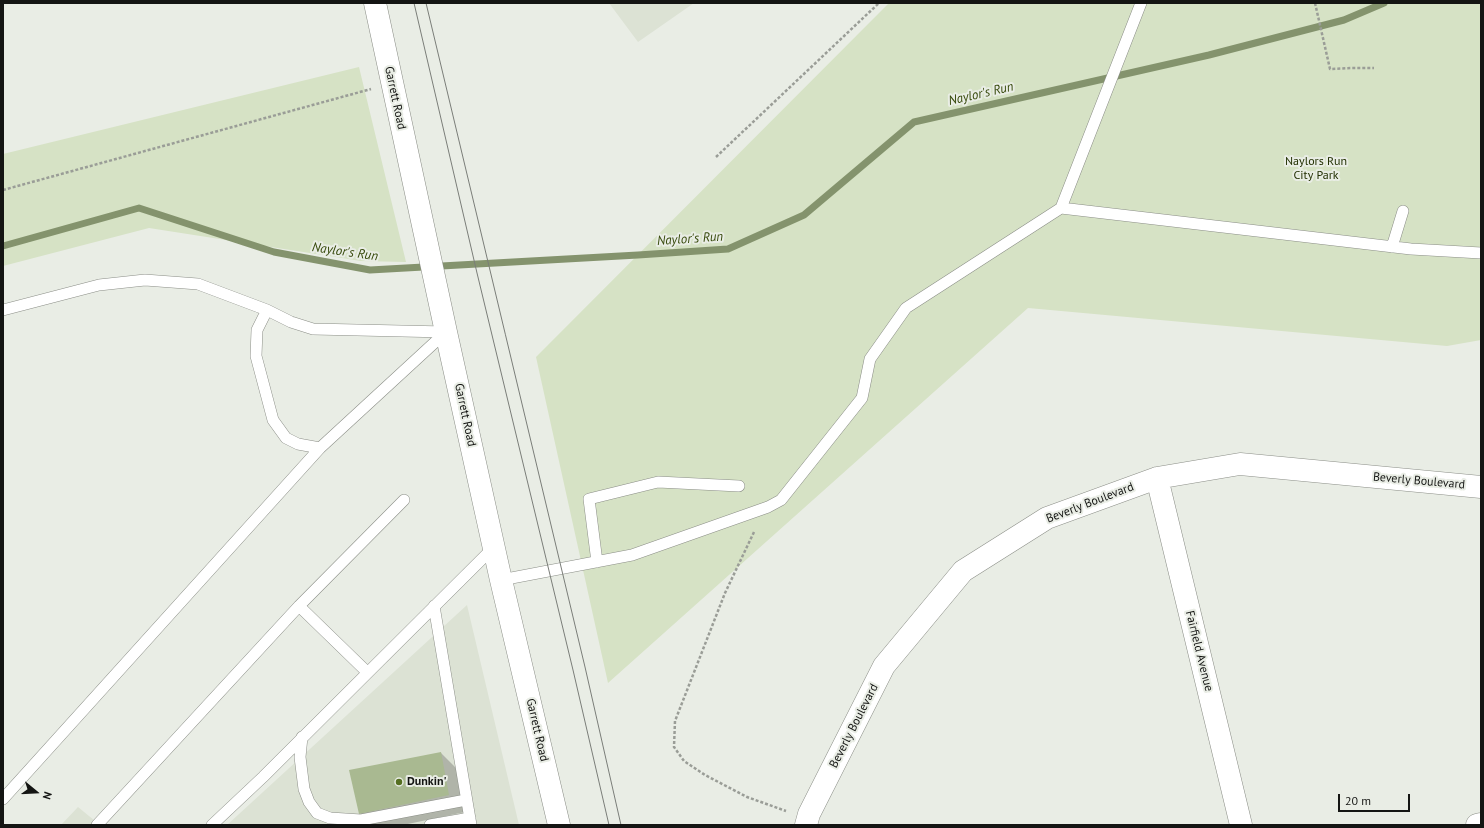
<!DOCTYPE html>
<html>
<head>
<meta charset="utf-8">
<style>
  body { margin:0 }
  #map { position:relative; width:1484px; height:828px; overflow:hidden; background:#e9ede5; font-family:"PT Sans",sans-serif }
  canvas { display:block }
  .frame { position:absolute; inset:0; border:4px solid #141513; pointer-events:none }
  .north { position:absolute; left:16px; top:772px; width:40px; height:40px; -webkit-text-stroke:3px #e9ede5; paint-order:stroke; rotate:108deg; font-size:11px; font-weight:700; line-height:16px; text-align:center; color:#141513 }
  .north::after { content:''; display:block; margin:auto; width:14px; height:18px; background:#141513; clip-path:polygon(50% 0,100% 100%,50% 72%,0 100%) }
  .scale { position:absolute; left:1338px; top:794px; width:72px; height:18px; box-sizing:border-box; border:2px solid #141513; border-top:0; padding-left:5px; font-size:12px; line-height:14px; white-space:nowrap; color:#141513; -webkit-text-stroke:3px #e9ede5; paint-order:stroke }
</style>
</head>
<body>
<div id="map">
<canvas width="1484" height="828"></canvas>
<div class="frame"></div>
<div class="north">N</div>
<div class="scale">20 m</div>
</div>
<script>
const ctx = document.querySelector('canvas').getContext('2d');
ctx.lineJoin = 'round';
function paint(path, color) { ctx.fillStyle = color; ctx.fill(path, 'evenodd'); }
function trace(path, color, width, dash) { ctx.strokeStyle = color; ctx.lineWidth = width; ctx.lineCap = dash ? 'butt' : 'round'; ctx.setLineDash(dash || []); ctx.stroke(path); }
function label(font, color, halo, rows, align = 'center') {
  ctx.font = font + ' "PT Sans",sans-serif'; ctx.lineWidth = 4; ctx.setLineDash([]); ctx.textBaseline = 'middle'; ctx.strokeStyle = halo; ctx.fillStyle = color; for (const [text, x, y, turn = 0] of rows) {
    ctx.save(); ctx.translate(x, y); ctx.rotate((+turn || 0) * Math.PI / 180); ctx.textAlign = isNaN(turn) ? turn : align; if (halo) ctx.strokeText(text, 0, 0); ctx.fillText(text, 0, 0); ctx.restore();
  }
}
const built = new Path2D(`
  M609,3H694L638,42Z
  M467,605L519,825H227Z
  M78,807L100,825H61Z`);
const green = new Path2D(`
  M889,3H1481V340L1447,346L1028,308L608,683L536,357Z
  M359,67L406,262L361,261L149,228L3,266V154Z`);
const shadow = new Path2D(`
  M441,753L458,770L465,812L403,825H372L360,813Z`);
const stream = new Path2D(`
  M3,246L139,208L274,252L370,270L638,255L728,249L804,215L914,122L1209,55L1344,20L1384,3`);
const building = new Path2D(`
  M441,752L449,795L359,814L349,770Z`);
const path = new Path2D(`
  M1315,3L1330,69L1351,68H1374
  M716,157L879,3
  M3,190L371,89
  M754,532L725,593L675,721L674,747L684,761L705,775L747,797L786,811`);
const service = new Path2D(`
  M1061,208L1411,249L1481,253
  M1392,247L1403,211
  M3,310L99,285L145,280L198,284L267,310L291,322L313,329L446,332
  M267,310L257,330L256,356L273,420L286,438L298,444L320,448
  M597,562L589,499L658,482L739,486
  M501,580L632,555L768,507L781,500L862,398L870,359L906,308L1061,208L1141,3
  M434,606L471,825
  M367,672L299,606L404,500
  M302,737L300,757L304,789L309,802L317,813L330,818L361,820L466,800
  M3,799L320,448L446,332
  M97,825L299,606
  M212,825L263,777L494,547
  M430,825L470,818`);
const minor = new Path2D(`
  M1157,478L1241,825
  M806,825L809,814L884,666L963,571L1047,518L1157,478L1240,464L1481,487
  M1477,825L1481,824`);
const secondary = new Path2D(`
  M375,3L446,332L501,580L559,825`);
const tram = new Path2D(`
  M414,3L477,273L573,670L609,825
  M426,3L585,667L621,825`);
const markers = [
  [399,782,4,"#556f21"]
];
const streetNames = [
  ["Garrett Road",395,98,78],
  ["Garrett Road",465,415,78],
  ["Beverly Boulevard",1419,481,5],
  ["Beverly Boulevard",1090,503,-21],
  ["Fairfield Avenue",1199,651,76],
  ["Beverly Boulevard",854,726,-63],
  ["Garrett Road",537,730,77]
];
const parkNames = [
  ["Naylors Run",1316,162],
  ["City Park",1316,176]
];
const poiNames = [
  ["Dunkin'",407,782]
];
const waterNames = [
  ["Naylor's Run",981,94,-13],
  ["Naylor's Run",690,239,-4],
  ["Naylor's Run",345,252,8]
];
paint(built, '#dce2d4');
paint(green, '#d6e2c5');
paint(shadow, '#0003');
trace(stream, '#84936d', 7);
paint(building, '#a9b991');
trace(service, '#8b8e87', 12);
trace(minor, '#8b8e87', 23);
trace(secondary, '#8b8e87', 23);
trace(path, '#9a9d97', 2.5, [3, 2]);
trace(service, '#fff', 11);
trace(minor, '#fff', 22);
trace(secondary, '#fff', 22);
trace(tram, '#7a7d78', 1);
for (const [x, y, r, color] of markers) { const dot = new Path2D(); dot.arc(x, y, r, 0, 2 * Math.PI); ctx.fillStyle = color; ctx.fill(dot); trace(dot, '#e9ede5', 1.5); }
label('12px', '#141513', '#e9ede5', streetNames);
label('12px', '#223002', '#e9ede5', parkNames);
label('bold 12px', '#141513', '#e9ede5', poiNames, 'left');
label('italic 13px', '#36490a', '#e9ede5', waterNames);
</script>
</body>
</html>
